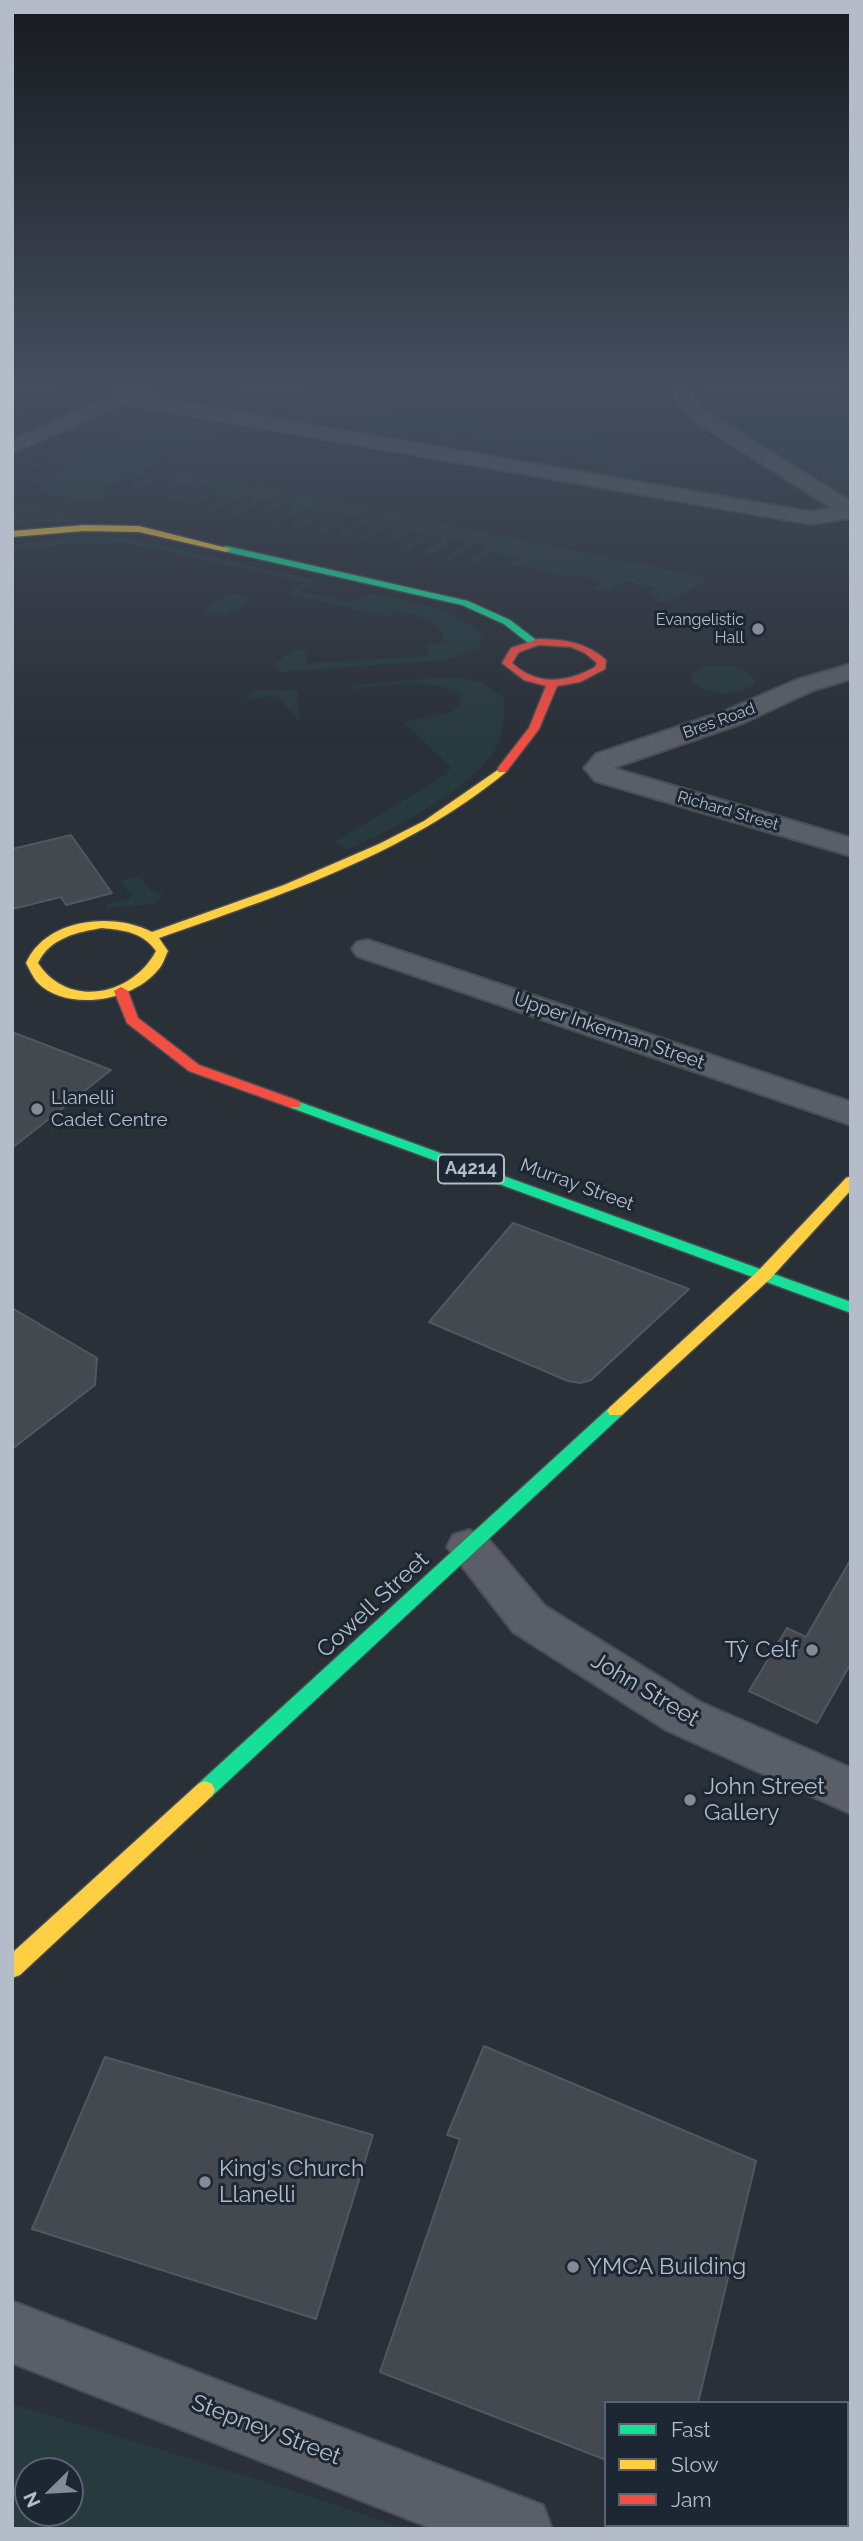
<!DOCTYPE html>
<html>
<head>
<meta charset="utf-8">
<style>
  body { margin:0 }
  #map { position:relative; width:863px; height:2541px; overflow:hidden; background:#2a3038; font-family:Raleway,sans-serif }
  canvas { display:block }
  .frame { position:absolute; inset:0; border:14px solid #b4bcc9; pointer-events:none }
  .legend { position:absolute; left:604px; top:2401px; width:245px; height:126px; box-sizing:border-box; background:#1d2633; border:2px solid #59626f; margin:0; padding:9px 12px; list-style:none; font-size:21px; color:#b4bcc9 }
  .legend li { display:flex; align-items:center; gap:14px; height:35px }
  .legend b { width:35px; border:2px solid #59626f }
  .north { position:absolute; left:14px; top:2457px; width:70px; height:70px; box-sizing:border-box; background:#1d2633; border:2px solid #59626f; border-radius:50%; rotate:246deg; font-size:19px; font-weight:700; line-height:28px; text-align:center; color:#b4bcc9 }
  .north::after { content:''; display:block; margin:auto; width:24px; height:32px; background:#848b96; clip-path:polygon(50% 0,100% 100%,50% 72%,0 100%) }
</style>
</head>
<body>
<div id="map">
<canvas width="863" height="2541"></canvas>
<div class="frame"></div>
<ul class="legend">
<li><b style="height:9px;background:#16e098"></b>Fast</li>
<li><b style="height:9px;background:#ffcf43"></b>Slow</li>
<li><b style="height:9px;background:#f24e42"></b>Jam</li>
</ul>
<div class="north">N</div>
</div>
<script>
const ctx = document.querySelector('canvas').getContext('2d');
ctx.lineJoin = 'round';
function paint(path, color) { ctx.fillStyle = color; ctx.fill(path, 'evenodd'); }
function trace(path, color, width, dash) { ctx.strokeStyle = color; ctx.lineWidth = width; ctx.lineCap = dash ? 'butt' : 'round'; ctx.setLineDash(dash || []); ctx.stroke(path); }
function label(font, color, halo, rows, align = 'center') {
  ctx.font = font + ' Raleway,sans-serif'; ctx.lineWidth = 6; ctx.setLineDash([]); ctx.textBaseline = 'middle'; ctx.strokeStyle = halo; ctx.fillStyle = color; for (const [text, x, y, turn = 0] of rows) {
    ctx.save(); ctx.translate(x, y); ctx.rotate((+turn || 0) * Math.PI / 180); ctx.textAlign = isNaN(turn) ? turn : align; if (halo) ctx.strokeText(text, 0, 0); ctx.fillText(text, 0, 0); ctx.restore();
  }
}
const green = new Path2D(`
  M12,386H62L55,390L77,394C65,399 52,390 40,395L61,400L54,403L21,396L16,398L46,406H16L34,411L25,414L12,411Z
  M220,386H289L307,393V397L294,398L254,417L176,400L184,396L206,398L186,393C201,387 224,399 239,391Z
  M714,387L851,391V499L716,416L705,406L700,389Z
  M308,404L511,423H577L640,468L642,474L627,480L597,476L609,466L601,464L607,458L576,453L570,459L556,456L561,451L534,446L526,452L508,449L514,444L500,442L481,456H478L490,446L482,444L488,438L461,434L451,440L438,438L445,432L414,427L408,431L399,430L384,440L356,435L369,427L362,425L369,419L341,415L333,419L324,418L309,427L272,421Z
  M165,419L223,432L177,454H172L140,472L147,474L133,480L125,478L98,491L106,494L91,502L34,490L45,484L13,477C30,469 40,481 56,473L27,465L34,462L63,469L69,465L42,459C53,454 63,463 74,457L55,452C68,447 78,457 91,451L71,445L76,443L107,450L116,446L86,438L91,436L131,445L140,441L103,432C115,426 126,436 138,430L116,424C133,416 145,428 165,419Z
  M171,469L191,473L709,578L667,604L653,601L660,596L649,593L655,588L624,581L609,592L595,589L604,581L575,574L570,578L511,564L518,558L492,552L474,566L466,564L490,546L476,543L450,561L444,559L468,542L454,539L431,555L422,553L444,538L431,534L408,550L402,549L424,533L410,530L385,546L379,545L403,528L389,525L363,542L357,541L383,524L369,521L344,537L336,536L361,518L348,516L322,533L314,532L338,516L324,513L300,528L293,526L317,512L304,509L280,523L273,522L297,506L285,503L259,519L250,517L275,502L264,499L237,515L229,513L255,498L242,494L215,510L207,508L225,498L212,495L193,506L186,505L215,489L201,485L173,501L167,499L191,486L178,483L154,496L148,495L175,481L162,477L134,492L126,491Z
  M29,506L86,521L12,522V510Z
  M76,537L129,538L315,580L300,591L353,603L368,593C409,602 454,606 485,637L479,648L446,660L279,672L278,668L270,667L295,648L305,650L308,663L429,656L426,644L446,643C438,618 419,616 396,611L388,617L288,594L304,582L126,543H77L12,551V545Z
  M230,593L251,598L225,616L204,611Z
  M720,665L741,668L756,680L754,684C738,697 707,696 692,681L691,676L701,668Z
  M451,677L482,682L503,697C506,711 503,737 495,750C466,793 395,828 348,849L335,842L447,774L451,767L403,722L451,712L461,704L460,696C434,674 386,687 353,689L352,685Z
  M293,690L298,693L301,722L276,695L245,700L253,691Z
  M140,876L150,890L163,894L155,904L108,908L105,904L127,900L132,896L120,881Z
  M12,2404L304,2494L406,2529H12ZM28,2471H70V2513H28Z`);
const building = new Path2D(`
  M71,835L112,893L66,905L61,897L12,909V849Z
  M12,1032L111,1070L12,1148Z
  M513,1223L689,1289L591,1380L580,1383L568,1381L429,1322Z
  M12,1308L97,1358L95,1385L12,1449Z
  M851,1559V1663L817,1723L749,1691L787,1628L806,1637Z
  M484,2046L756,2161L698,2403H606V2460L380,2372L460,2139L447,2135Z
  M105,2057L373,2135L316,2319L32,2229Z`);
const street = new Path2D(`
  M133,386H153L152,392L143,396L811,512L832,508L693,420L678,404L671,386H689L696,402L707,412L851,502V518L811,524L124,404L12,453V440Z
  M851,664V679L814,690L743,723L613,768L851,838V856L595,781L584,768L596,754L725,711L796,680Z
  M368,940L851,1102V1125L357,956L352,949L357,942Z
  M469,1530L485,1535L545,1606L700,1702L851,1768V1814L666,1730L513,1632L447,1547L453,1535Z
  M12,2301L543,2505L552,2529H433L12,2363Z`);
const fast = new Path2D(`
  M226,546L468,601L510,620L540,643L531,645L504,624L462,605L223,551V547Z
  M294,1100L851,1302V1313L289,1107L287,1104L289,1101Z
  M616,1405L622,1407L625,1411L622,1415L212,1796L205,1799L198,1796L195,1790L198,1784L610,1407Z`);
const slow = new Path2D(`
  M84,525L139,526L231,549L226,552L139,532L84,531L12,537V531Z
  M502,767L506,768V772C405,855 281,895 159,938L168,951C165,957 163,965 158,970C133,1001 67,1013 37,982C33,977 29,969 26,963C45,919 112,911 152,932L284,885L379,844L424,821ZM102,928C123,930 143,932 156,951C132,996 68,1009 38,963C50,938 77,932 102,928Z
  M851,1176V1190L770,1279L622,1415H610L607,1411L610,1407L758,1271L846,1178Z
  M205,1781L212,1784L215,1790L212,1796L20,1975L12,1978V1953L198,1784Z`);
const jam = new Path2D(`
  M538,639C563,639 586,642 606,660L605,669L580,682L557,686L539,729L506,772H498V768L529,728L546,686L524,680L502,663L511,648ZM539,645L571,647L585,653L597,663L595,667C567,683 537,686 512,663L519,652Z
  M121,987L128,991L138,1018L199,1065L299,1101L301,1104L299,1107H289L189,1071L127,1023L114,991Z`);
const markers = [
  [758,629,7,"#848b96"],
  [37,1109,7,"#848b96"],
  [812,1650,7,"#848b96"],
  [690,1800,7,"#848b96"],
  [205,2182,7,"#848b96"],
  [573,2267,7,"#848b96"]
];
const farPoinames = [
  ["Evangelistic",744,620],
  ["Hall",744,638]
];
const farStreetnames = [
  ["Bres Road",719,721,-20],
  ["Richard Street",728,811,16]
];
const shields = [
  [471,1169,66]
];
const shieldNames = [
  ["A4214",471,1169]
];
const streetNames = [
  ["Upper Inkerman Street",609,1031,19],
  ["Murray Street",577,1185,20]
];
const poiNames = [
  ["Llanelli",51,1098],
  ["Cadet Centre",51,1120]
];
const nearStreetnames = [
  ["Cowell Street",373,1605,-43],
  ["John Street",645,1690,31],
  ["Stepney Street",266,2430,21]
];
const nearPoinames = [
  ["Tŷ Celf",798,1650,"right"],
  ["John Street",704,1787],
  ["Gallery",704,1813],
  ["King's Church",219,2169],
  ["Llanelli",219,2195],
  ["YMCA Building",587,2267]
];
paint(green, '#273a3e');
paint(building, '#444950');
trace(building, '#52575f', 2);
trace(street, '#484c53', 4);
trace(fast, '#484c53', 3);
trace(slow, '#484c53', 3);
trace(jam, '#484c53', 3);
paint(street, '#5a5e66');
paint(fast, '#16e098');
paint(slow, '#ffcf43');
paint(jam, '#f24e42');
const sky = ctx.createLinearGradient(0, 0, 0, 742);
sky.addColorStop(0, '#171a1f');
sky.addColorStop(0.52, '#444e5e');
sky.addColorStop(1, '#444e5e00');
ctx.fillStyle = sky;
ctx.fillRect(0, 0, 863, 742);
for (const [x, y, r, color] of markers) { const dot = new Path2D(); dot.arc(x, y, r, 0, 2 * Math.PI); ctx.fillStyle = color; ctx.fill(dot); trace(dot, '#1d2633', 2.5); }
label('16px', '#b4bcc9', '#1d2633', farPoinames, 'right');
label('16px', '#b4bcc9', '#1d2633', farStreetnames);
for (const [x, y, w] of shields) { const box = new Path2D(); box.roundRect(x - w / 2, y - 14.5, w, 29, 5); ctx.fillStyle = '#1d2633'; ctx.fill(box); trace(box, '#b4bcc9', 2); }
label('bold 18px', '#b4bcc9', null, shieldNames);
label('19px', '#b4bcc9', '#1d2633', streetNames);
label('19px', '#b4bcc9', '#1d2633', poiNames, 'left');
label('23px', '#b4bcc9', '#1d2633', nearStreetnames);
label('23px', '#b4bcc9', '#1d2633', nearPoinames, 'left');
</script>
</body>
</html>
